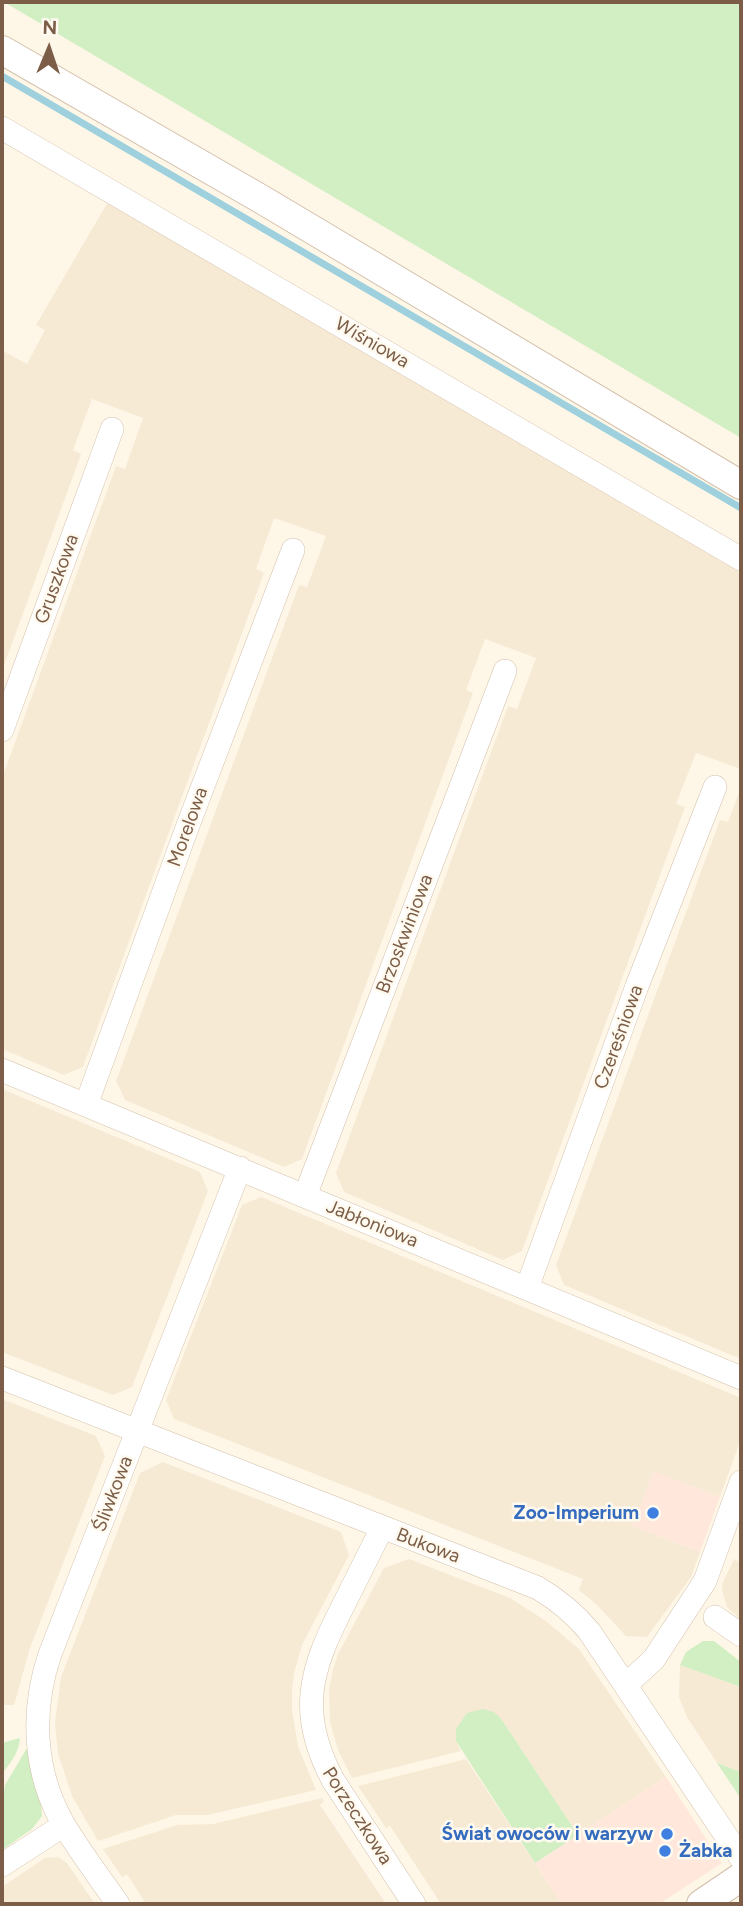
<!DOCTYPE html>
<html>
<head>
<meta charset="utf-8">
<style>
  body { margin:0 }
  #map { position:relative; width:743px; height:1906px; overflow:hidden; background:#fef7e7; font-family:Figtree,sans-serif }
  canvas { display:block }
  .frame { position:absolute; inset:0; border:4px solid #7c5e48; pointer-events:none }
  .north { position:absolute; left:14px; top:14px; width:70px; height:70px; -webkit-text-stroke:5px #fffaf0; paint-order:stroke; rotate:2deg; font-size:19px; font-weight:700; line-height:28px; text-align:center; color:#7c5e48 }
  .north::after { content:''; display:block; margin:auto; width:24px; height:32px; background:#7c5e48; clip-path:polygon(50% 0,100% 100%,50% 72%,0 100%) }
</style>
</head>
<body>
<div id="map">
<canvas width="743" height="1906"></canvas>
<div class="frame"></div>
<div class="north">N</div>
</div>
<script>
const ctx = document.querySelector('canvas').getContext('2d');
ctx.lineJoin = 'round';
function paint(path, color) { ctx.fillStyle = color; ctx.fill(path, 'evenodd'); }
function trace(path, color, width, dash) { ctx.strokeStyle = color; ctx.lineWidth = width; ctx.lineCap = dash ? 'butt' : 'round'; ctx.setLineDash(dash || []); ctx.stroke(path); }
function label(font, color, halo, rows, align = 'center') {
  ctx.font = font + ' Figtree,sans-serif'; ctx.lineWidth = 5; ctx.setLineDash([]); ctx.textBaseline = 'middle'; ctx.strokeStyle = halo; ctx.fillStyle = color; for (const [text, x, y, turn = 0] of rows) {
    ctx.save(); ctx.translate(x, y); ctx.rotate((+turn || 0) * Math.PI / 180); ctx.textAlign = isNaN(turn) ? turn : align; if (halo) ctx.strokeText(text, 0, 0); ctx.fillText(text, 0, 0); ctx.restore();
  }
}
const residential = new Path2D(`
  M109,200L741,570V769L696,753L676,804L685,807L522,1251L503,1260L344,1192L336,1173L508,706L517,709L536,658L485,639L466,690L473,693L302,1159L284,1167L125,1100L116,1081L299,585L307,587L326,536L274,518L256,569L264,573L83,1067L64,1075L2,1049V778L116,466L125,469L143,418L92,399L73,450L81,454L79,460L2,671V350L27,364L45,330L36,325Z
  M741,787V1359L564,1285L556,1265L720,820L728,822Z
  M2,1089L200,1172L208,1191L132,1387L113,1395L2,1352Z
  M261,1197L741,1398V1439L720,1497L654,1472L632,1526L700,1552L691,1577L647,1637L626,1636L597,1605L579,1590L583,1579L174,1419L166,1400L242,1205Z
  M2,1399L96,1436L105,1456L30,1648L14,1705H2Z
  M163,1462L341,1532L349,1555L302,1645L294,1673L292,1691V1710L298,1746L316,1790L208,1815H176L98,1841L72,1796L58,1753L55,1723L61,1677L140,1473Z
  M409,1559L510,1598L546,1621L579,1649L666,1777L578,1835L502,1720L456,1741L461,1751L352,1778L338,1750L330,1722L329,1690L333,1669L338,1654L384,1568Z
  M734,1559L741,1562V1620L727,1607L723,1594L722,1584Z
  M680,1665L741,1687V1772L717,1763L687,1717L679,1697Z
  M466,1759L562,1904H441L390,1826L386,1828L358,1786Z
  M322,1798L324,1801L320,1805L386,1904H146L127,1874L122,1877L103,1849L177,1825L213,1824Z
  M58,1857L67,1863L95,1904H2V1887L45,1858Z`);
const commercial = new Path2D(`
  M654,1471L720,1497L700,1552L632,1526Z
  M666,1777L722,1863L659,1904H562L535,1863Z`);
const green = new Path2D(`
  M4,2H741V438Z
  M703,1641H714L741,1662V1687L680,1665L686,1652Z
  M483,1709L494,1712L502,1720L578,1835L535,1863L456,1741V1729L467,1713Z
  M20,1738C19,1753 11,1762 2,1774V1743Z
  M27,1748L41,1803L42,1816L32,1829L2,1850V1806L5,1785Z
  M717,1763L741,1772V1799Z`);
const stream = new Path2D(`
  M2,76L741,508`);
const minor = new Path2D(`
  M2,128L741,559
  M2,730L112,429
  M2,1070L741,1378
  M86,1105L187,828L293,550
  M305,1196L505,671
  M527,1288L637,986L715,787
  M2,1378L538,1588C558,1600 574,1613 589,1631L741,1858
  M382,1528C369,1554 356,1580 343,1606C310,1670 297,1713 333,1780L414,1904
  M715,1617L741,1635
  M627,1684L654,1659L705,1581L741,1482
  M2,1865L64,1825
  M118,1904C100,1878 80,1852 64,1825C33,1772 31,1710 50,1654L240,1168`);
const tertiary = new Path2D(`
  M2,50L261,199L741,485
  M701,1904L741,1877`);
const markers = [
  [653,1513,7,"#3f7fe0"],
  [667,1834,7,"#3f7fe0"],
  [665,1851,7,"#3f7fe0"]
];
const streetNames = [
  ["Wiśniowa",372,343,30],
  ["Gruszkowa",57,579,-70],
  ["Morelowa",188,827,-70],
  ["Brzoskwiniowa",405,934,-69],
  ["Czereśniowa",619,1037,-70],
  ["Jabłoniowa",372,1224,22],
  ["Śliwkowa",113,1494,-69],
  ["Bukowa",428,1546,21],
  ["Porzeczkowa",357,1816,57]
];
const shopNames = [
  ["Zoo-Imperium",639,1513],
  ["Świat owoców i warzyw",653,1834],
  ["Żabka",679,1851,"left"]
];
paint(residential, '#f7ead5');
paint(commercial, '#ffe8db');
paint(green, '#d2eec3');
trace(stream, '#9ed0de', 7);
trace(minor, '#d3bfab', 24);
trace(tertiary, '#d3bfab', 30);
trace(minor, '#fff', 23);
trace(tertiary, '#fff', 28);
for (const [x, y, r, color] of markers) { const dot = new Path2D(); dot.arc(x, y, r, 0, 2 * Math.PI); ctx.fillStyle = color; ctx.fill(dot); trace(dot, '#fffaf0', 2.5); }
label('19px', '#7c5e48', '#fffaf0', streetNames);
label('bold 19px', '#366cbe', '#fffaf0', shopNames, 'right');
</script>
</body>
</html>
